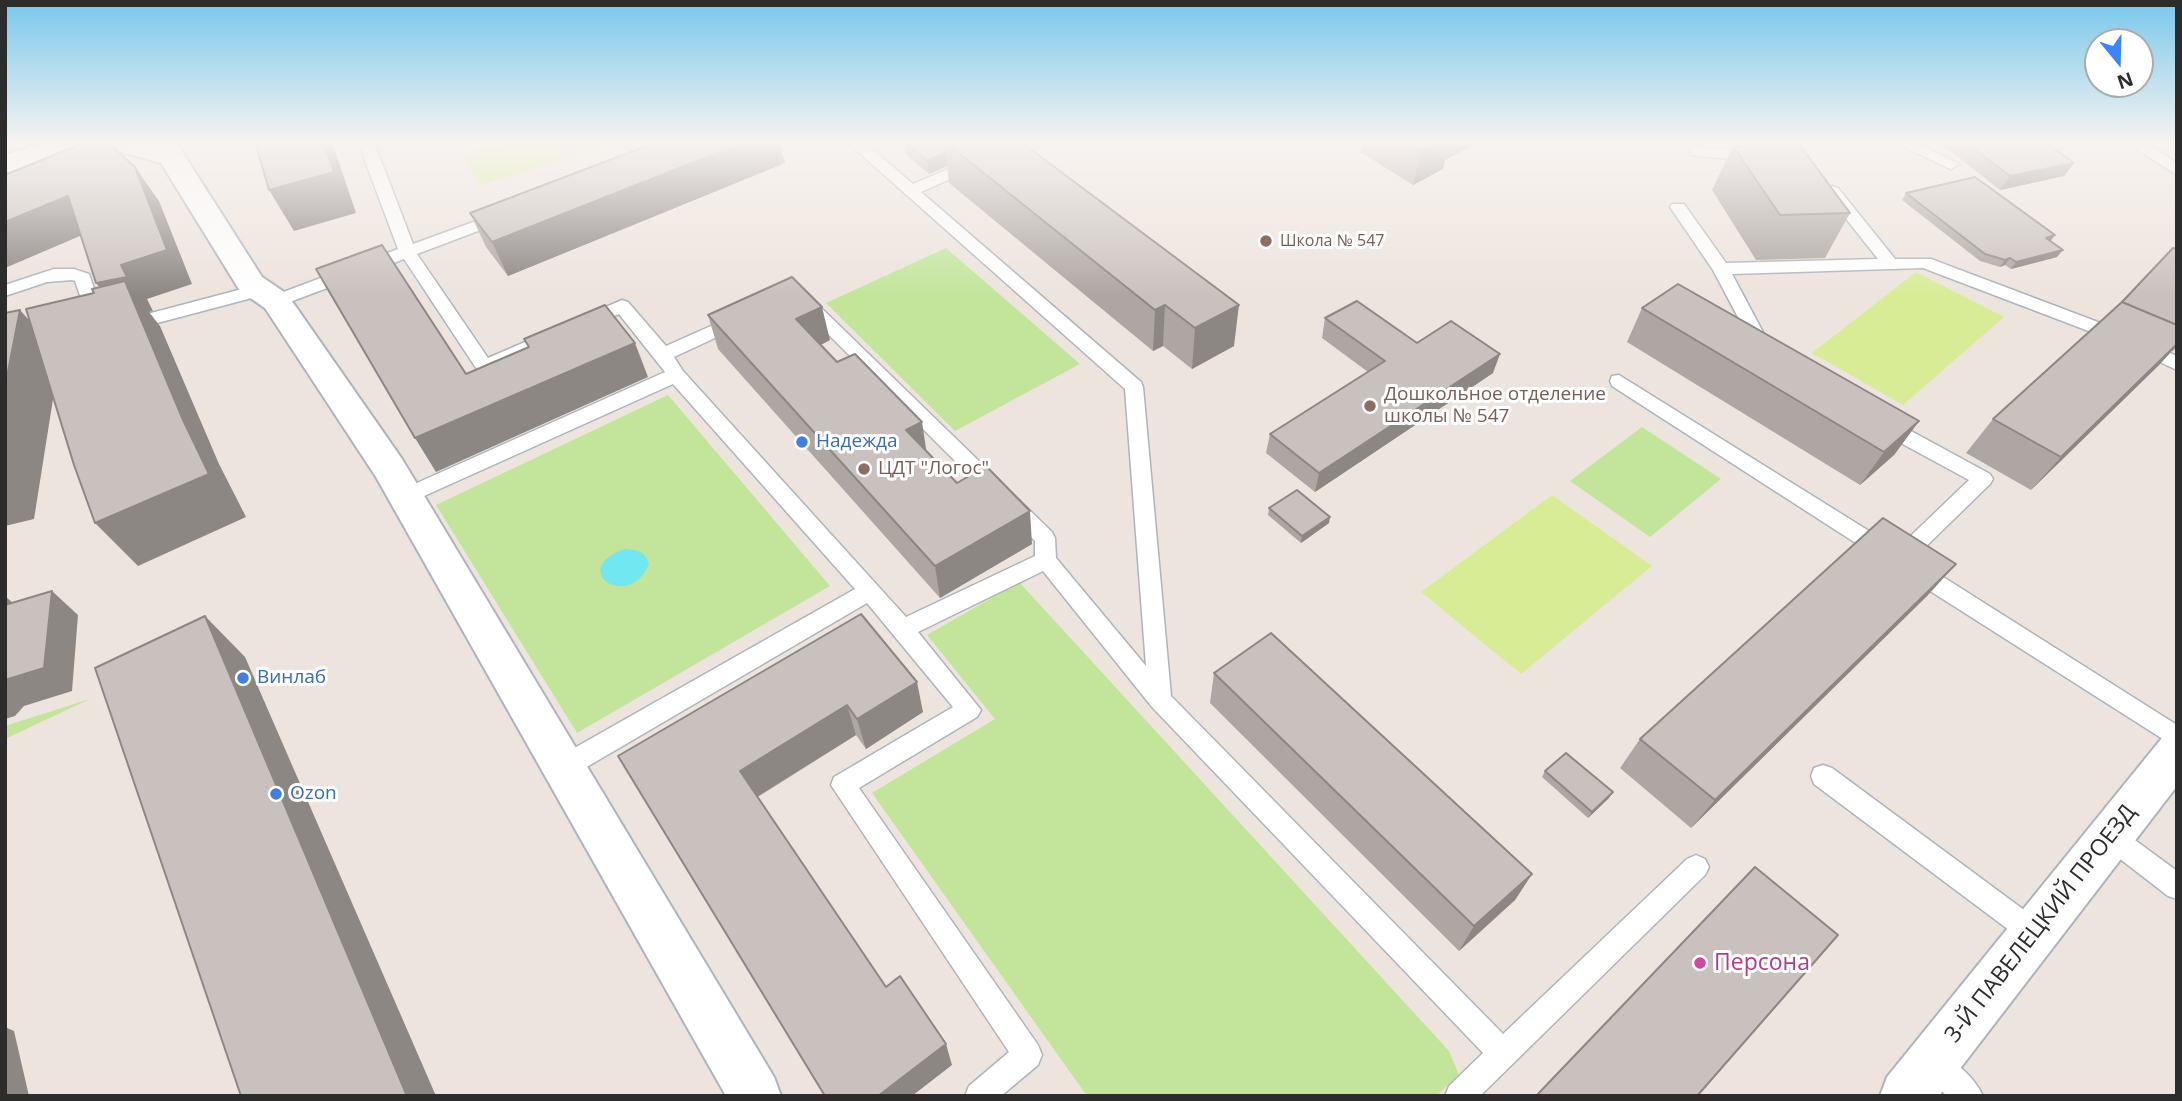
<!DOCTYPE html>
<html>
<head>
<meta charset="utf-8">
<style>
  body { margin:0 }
  #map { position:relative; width:2182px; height:1101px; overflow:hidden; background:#eee4de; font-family:"Open Sans",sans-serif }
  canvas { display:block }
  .frame { position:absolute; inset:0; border:7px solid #2c2c2c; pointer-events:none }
  .north { position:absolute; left:2084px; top:28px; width:70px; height:70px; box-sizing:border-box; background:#fff; border:2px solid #ababab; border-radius:50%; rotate:161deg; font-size:19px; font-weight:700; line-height:28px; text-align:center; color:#2c2c2c }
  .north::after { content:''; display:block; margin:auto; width:24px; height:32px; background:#3c84fd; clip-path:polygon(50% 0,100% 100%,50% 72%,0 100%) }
</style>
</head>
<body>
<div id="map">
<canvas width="2182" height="1101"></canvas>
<div class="frame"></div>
<div class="north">N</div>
</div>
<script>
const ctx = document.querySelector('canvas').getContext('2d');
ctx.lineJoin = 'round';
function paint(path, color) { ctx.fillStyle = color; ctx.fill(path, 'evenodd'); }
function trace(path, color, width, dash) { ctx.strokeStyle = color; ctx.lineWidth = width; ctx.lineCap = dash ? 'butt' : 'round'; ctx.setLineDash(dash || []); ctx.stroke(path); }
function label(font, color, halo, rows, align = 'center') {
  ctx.font = font + ' "Open Sans",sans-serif'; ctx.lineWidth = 6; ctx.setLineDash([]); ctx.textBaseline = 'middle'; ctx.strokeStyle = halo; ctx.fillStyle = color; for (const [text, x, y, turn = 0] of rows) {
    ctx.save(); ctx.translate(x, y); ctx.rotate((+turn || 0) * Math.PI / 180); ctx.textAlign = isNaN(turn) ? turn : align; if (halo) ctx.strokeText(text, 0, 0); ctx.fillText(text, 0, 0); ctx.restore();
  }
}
const green = new Path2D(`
  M946,248L1080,364L955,431L826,303Z
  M668,395L830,586L577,733L436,505Z
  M1642,427L1721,479L1650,537L1570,481Z
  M1019,582L1449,1051L1459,1075L1436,1096H1087L872,793L995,719L927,635Z
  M90,699L5,739V726Z`);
const pitch = new Path2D(`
  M507,142H618L480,186L462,156Z
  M1916,272L2004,317L1903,405L1812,353Z
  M1552,495L1652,566L1521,674L1421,592Z`);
const water = new Path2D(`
  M625,549C638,550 644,551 649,563C631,613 565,570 625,549Z`);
const service = new Path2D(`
  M358,142H374L413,244L495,214H507L509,217L507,220L417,254L488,358L553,330L562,336L559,340L492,371H478L404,259L282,305H270L267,301L270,297L398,249Z
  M847,142H864L913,184L967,161H977L980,164L977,167L921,192L1141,382L1143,387L1171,696L1503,1034L1687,859L1696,855L1705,859L1709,867L1705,875L1480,1096H1445L1449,1086L1483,1053L1152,707L1043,571L918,632L981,710L977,717L859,788L1038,1045L1042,1055L1038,1065L1001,1096H965L969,1086L1009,1052L831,785L834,777L953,707L867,603L573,775L564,778L555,775L552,767L555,759L855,589L673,384L413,501L406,504L399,501L396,496L399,491L665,372L619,314L586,328L577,322L580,318L622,300L628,302L666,346L731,317H743L746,321L743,325L674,357L683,371L906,617L1035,556V541L797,303L800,299H812L1052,532L1055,538L1056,558L1146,666L1125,389Z
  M1894,142H1915L1959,164L1951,169L1946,167Z
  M2135,142H2151L2149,145L2177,163V175L2136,149L2133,146Z
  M1697,147L1758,152L1766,157L1758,162L1692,155L1689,152L1692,149Z
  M1832,186L1838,188L1895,259H1931L2119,330L2177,356V370L2107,338L1923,268L1732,274L1773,351L1770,355H1758L1713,270L1670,207L1672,204H1684L1726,263L1878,259L1824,191Z
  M54,269H74L89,274L105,320L102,324H90L75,281L72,280L47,282L5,296V285Z
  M261,284L270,290L267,294L127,331L118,325L121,321Z
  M1619,375L1893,546L1896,550L1969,480L1875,429L1872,424L1875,419H1889L1990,474L1993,479L1990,484L1911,561L1921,563L2177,725V748L1905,575L1904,566L1893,565L1889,559L1879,558L1612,386L1610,381L1612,376Z
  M1823,765L1832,768L2043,924L2047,933L2043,942L2034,946L2025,942L1814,784L1811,776L1814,768Z
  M2111,825L2120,829L2177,871V899L2168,896L2102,845L2098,837L2102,829Z
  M1931,1048C1950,1056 1975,1077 1983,1096H1947L1921,1072L1917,1062L1921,1052Z`);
const minor = new Path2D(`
  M104,142H176L262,277L287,294L402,459L774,1077L781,1096H726L376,477L265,308L240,291L161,163L108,148Z
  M2177,733V786L1939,1096H1880L1887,1077L2162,738Z`);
const secondary = new Path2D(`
  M45,142H86L82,148L5,173V155Z`);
const wall = new Path2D(`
  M904,142H1021L1234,346L1192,369L1163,346L1153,351L949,183L947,166L929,174L905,154Z
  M1362,142H1479L1445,160L1443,169L1413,185L1360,152Z
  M1939,142H2046L2074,163L2064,176L2000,190Z
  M1733,146L1850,213L1825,258L1756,260L1712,190Z
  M785,163L508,276L486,247L470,213Z
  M1906,193L2050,241L2057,257L2011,269L2005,265L2000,267L1980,261L1902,200Z
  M2177,249V347L2173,351H2172L2159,365L2031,490L1966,453L1993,419L2122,302Z
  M1642,308L1919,421L1894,455L1860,485L1627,342Z
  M708,315L830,340L821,345L957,483L1032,544L940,598L718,349Z
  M1325,318L1417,343L1493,373L1315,492L1266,453L1270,434L1368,372L1322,338Z
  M1269,508L1329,523L1301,543L1268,515Z
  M1956,564L1927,596L1691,828L1620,768L1640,739Z
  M861,614L923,712L866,749L856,735L758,797L886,987L952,1065L618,756Z
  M1214,673L1532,874L1515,900L1459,951L1210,703Z
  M1545,771L1609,798L1588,818L1542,777Z
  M1755,868L1697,1096H1535L1729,894Z`);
const shadedWall = new Path2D(`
  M323,142H332L356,213L294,231L269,190Z
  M745,142H780L785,163L508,276L492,242Z
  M1439,142H1479L1445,160L1443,169L1413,185L1421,151Z
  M946,153L947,166L929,174L927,161Z
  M2074,163L2064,176L2000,190L2010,176Z
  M135,167L159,201L192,284L147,299L153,311L149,312L160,326L219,464L246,517L138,566L95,523L123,317L96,283L121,265Z
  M68,196L94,230L5,268V222Z
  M2055,235L2050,242L2046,238Z
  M2063,250L2057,257L2011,269L2016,262Z
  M2010,258L2005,265L2000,267L2005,260Z
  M1165,305L1163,346L1153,351L1155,310Z
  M1239,305L1234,346L1192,369L1195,328Z
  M822,307L830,340L804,353L796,319Z
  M20,310L60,355L34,519L5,526V387Z
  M635,343L648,377L436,472L415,438Z
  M2177,344V345L2159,365L2031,490L2061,457Z
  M1500,354L1493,373L1315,492L1319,473Z
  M1919,421L1894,455L1860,485L1884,452Z
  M922,422L927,455L906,430Z
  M1030,511L1032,544L940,598L935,566Z
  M1330,517L1329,523L1301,543L1302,536Z
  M1956,564L1927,596L1691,828L1715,800Z
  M52,591L78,615L72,691L24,706L15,716L5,719V680Z
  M6,597L34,621L5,605Z
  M205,616L245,657L436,1096H407Z
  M917,682L923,712L866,749L857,719Z
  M847,705L856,735L753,799L740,771Z
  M1613,792L1609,798L1588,818L1592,812Z
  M1532,874L1515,900L1459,951L1474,926Z
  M5,1027L14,1031L29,1096H5Z
  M946,1044L952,1065L912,1096H878Z`);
const building = new Path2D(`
  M86,142H107L135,167L167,250L121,265L127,277L96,283L68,196L5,222V175Z
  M255,142H323L334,172L269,190Z
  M657,142H745L492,242L470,213Z
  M905,142H945L946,153L927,161Z
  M945,142H1021L1239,305L1195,328L1165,305L1155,310Z
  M1406,142H1439L1421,151Z
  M1965,142H2046L2074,163L2010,176Z
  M1799,144L1850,213L1780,215L1733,146Z
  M1975,177L2055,235L2046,238L2063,250L2016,262L2010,258L2005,260L1985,254L1906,193Z
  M382,245L466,374L529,347L524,339L605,305L635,343L415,438L316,269Z
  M2173,248L2177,249V325L2122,302Z
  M792,277L822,307L796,319L837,362L855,354L922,422L906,430L957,483L986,466L1030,511L935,566L708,315Z
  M125,281L183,420L209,474L95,523L74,465L26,309L94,293L92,289Z
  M1678,284L1919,421L1884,452L1642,308Z
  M1357,301L1417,343L1451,321L1500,354L1319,473L1270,434L1385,361L1325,318Z
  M2122,302L2177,325V344L2061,457L1993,419Z
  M20,310L5,387V313Z
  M1297,490L1330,517L1302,536L1269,508Z
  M1883,518L1956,564L1715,800L1640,739Z
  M52,591L44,668L5,680V605Z
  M861,614L917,682L857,719L847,705L740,771L886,987L900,976L946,1044L878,1096H825L618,756Z
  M205,616L407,1096H241L95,668Z
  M1271,633L1532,874L1474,926L1214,673Z
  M1566,753L1613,792L1592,812L1545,771Z
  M1755,867L1838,935L1697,1096H1536Z`);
const markers = [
  [1266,241,7,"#8d6e63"],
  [1370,406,7,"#8d6e63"],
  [802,442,7,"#3f7fe0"],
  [864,469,7,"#8d6e63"],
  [243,678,7,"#3f7fe0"],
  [276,794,7,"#3f7fe0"],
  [1700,963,7,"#d1479c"]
];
const farEducationnames = [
  ["Школа № 547",1280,241]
];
const educationNames = [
  ["Дошкольное отделение",1384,395],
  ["школы № 547",1384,417],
  ["ЦДТ \"Логос\"",878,469]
];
const shopNames = [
  ["Надежда",816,442],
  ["Винлаб",257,678],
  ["Ozon",290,794]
];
const nearStreetnames = [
  ["3-Й ПАВЕЛЕЦКИЙ ПРОЕЗД",2041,924,-52]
];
const nearHotelnames = [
  ["Персона",1714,963]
];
paint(green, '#c2e59a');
paint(pitch, '#d8ec96');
paint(water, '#70e7f1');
trace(service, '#aeb4bc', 3);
trace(minor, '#aeb4bc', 4);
trace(secondary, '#aeb4bc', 4);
paint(service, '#fff');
paint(minor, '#fff');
paint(secondary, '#fff');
paint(wall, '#ada6a3');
paint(shadedWall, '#8d8784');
paint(building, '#c9c1bd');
trace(building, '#8d8784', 2);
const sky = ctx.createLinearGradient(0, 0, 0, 296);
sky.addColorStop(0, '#78c8ec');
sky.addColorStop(0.48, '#f7f3f0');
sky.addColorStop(1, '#f7f3f000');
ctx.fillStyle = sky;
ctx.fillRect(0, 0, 2182, 296);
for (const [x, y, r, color] of markers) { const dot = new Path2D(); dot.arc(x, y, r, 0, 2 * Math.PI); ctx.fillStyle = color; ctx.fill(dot); trace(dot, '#fff', 2.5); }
label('16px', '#785e54', '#fff', farEducationnames, 'left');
label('19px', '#785e54', '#fff', educationNames, 'left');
label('19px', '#366cbe', '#fff', shopNames, 'left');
label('23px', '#2c2c2c', '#fff', nearStreetnames);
label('23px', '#b23c85', '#fff', nearHotelnames, 'left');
</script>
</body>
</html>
